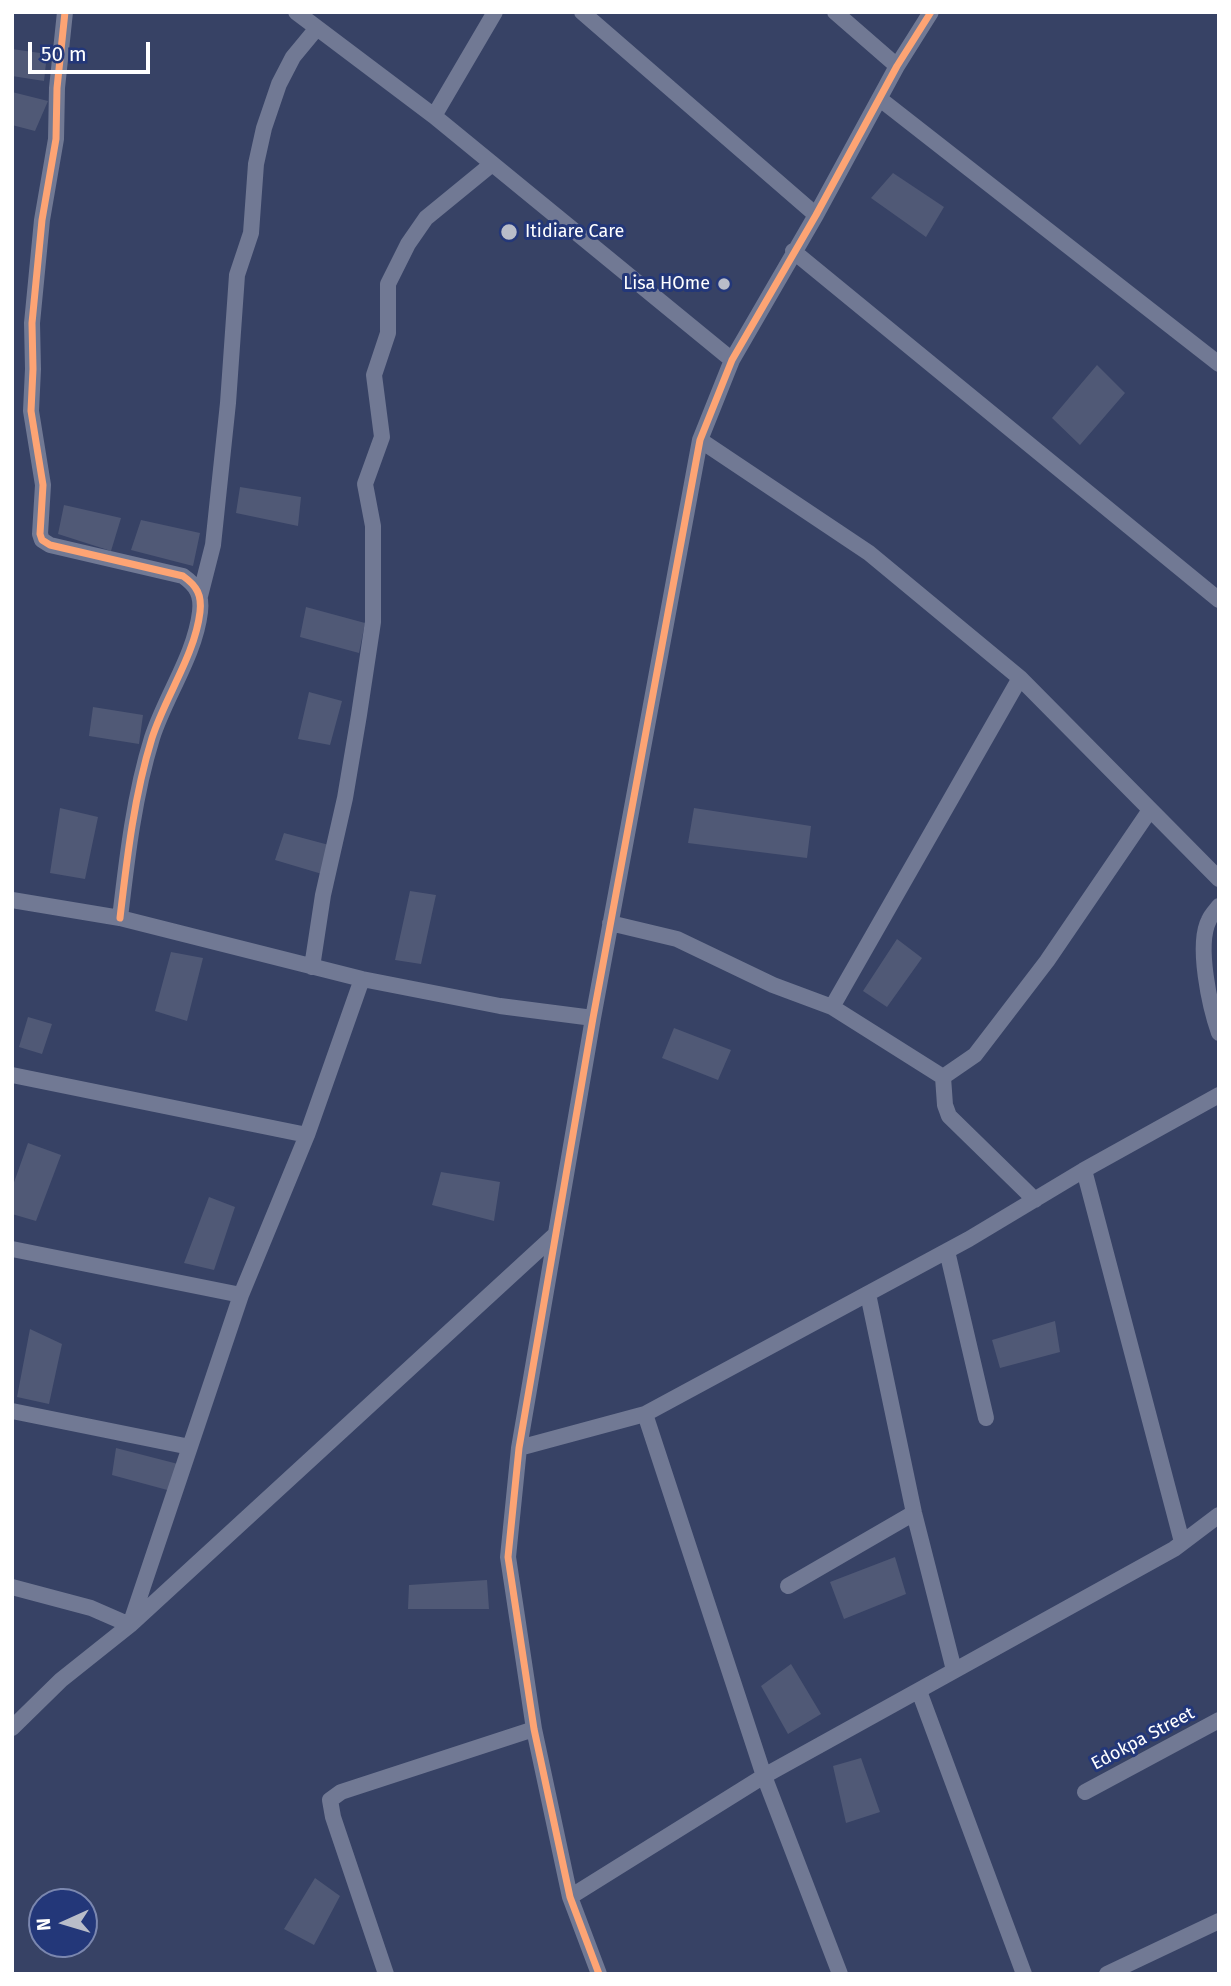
<!DOCTYPE html>
<html>
<head>
<meta charset="utf-8">
<style>
  body { margin:0 }
  #map { position:relative; width:1231px; height:1986px; overflow:hidden; background:#374265; font-family:"Fira Sans",sans-serif }
  canvas { display:block }
  .frame { position:absolute; inset:0; border:14px solid #fff; pointer-events:none }
  .north { position:absolute; left:28px; top:1888px; width:70px; height:70px; box-sizing:border-box; background:#233779; border:2px solid #7b87af; border-radius:50%; rotate:266deg; font-size:19px; font-weight:700; line-height:28px; text-align:center; color:#fff }
  .north::after { content:''; display:block; margin:auto; width:24px; height:32px; background:#b9bdc9; clip-path:polygon(50% 0,100% 100%,50% 72%,0 100%) }
  .scale { position:absolute; left:28px; top:42px; width:122px; height:32px; box-sizing:border-box; border:4px solid #fff; border-top:0; padding-left:9px; font-size:21px; line-height:24px; white-space:nowrap; color:#fff; -webkit-text-stroke:5px #233779; paint-order:stroke }
</style>
</head>
<body>
<div id="map">
<canvas width="1231" height="1986"></canvas>
<div class="frame"></div>
<div class="north">N</div>
<div class="scale">50 m</div>
</div>
<script>
const ctx = document.querySelector('canvas').getContext('2d');
ctx.lineJoin = 'round';
function paint(path, color) { ctx.fillStyle = color; ctx.fill(path, 'evenodd'); }
function trace(path, color, width, dash) { ctx.strokeStyle = color; ctx.lineWidth = width; ctx.lineCap = dash ? 'butt' : 'round'; ctx.setLineDash(dash || []); ctx.stroke(path); }
function label(font, color, halo, rows, align = 'center') {
  ctx.font = font + ' "Fira Sans",sans-serif'; ctx.lineWidth = 6; ctx.setLineDash([]); ctx.textBaseline = 'middle'; ctx.strokeStyle = halo; ctx.fillStyle = color; for (const [text, x, y, turn = 0] of rows) {
    ctx.save(); ctx.translate(x, y); ctx.rotate((+turn || 0) * Math.PI / 180); ctx.textAlign = isNaN(turn) ? turn : align; if (halo) ctx.strokeText(text, 0, 0); ctx.fillText(text, 0, 0); ctx.restore();
  }
}
const building = new Path2D(`
  M12,49L47,54L44,81L12,76Z
  M12,92L48,101L35,131L12,125Z
  M893,173L944,207L926,237L871,198Z
  M1097,365L1125,393L1080,445L1052,418Z
  M240,487L301,497L298,526L236,513Z
  M64,505L121,518L111,551L58,534Z
  M141,520L200,533L193,566L131,550Z
  M306,607L365,623L359,653L300,637Z
  M309,692L342,701L330,745L298,739Z
  M93,707L143,715L139,744L89,736Z
  M60,808L98,817L85,879L50,873Z
  M694,808L811,826L807,858L688,843Z
  M284,833L329,845L322,874L275,860Z
  M410,891L436,895L421,964L395,960Z
  M897,939L922,958L887,1007L863,991Z
  M171,952L203,958L187,1021L155,1011Z
  M28,1017L52,1024L42,1054L19,1047Z
  M674,1028L731,1050L718,1080L662,1058Z
  M28,1143L61,1155L36,1221L12,1214V1188Z
  M441,1172L500,1182L494,1221L432,1205Z
  M209,1197L235,1207L214,1270L184,1263Z
  M1055,1321L1060,1352L1000,1368L992,1340Z
  M30,1329L62,1344L49,1404L17,1397Z
  M116,1448L178,1464L171,1491L112,1475Z
  M895,1557L906,1594L844,1619L830,1582Z
  M487,1580L489,1609H408L409,1585Z
  M791,1664L821,1714L788,1734L761,1686Z
  M861,1758L880,1812L846,1823L833,1766Z
  M315,1878L340,1896L314,1945L284,1929Z`);
const minor = new Path2D(`
  M65,12L57,88L56,139L42,220L32,323L33,369L31,411L43,485L40,534L42,540L50,545L183,576C197,586 202,595 200,612C195,655 165,697 152,738C134,796 127,858 120,918
  M296,12L434,116L732,360
  M582,12L816,215
  M835,12L897,66
  M880,99L1219,364
  M434,116L495,12
  M793,251L1219,600
  M700,440L869,553L1020,678L1219,879
  M200,596L213,545L228,403L237,275L251,233L256,164L264,128L279,84L293,57L317,28
  M12,900L120,918L362,979L500,1006L593,1018
  M1219,906C1216,910 1211,915 1209,920C1196,945 1210,1007 1219,1033
  M610,923L677,939L773,985L832,1007L943,1077
  M312,967L323,895L345,798L359,715L373,622V526L365,484L382,437L374,375L388,333V284L408,244L426,218L492,164
  M832,1007L1020,678
  M12,1075L307,1135
  M943,1077L975,1055L1047,961L1150,810
  M943,1077L945,1105L949,1116L1035,1200
  M1084,1170L1182,1542
  M12,1249L241,1295
  M947,1251L986,1418
  M868,1294L914,1513L954,1670
  M12,1411L190,1447
  M645,1414L764,1776L840,1974
  M519,1448L645,1414L969,1239L1084,1170L1219,1095
  M788,1586L914,1513
  M12,1587L91,1608L130,1625L241,1295L307,1135L362,979
  M919,1691L1024,1974
  M12,1728L61,1680L130,1625L556,1234
  M1085,1792L1219,1720
  M570,1897L764,1776L1174,1549L1219,1515
  M386,1974L333,1817L330,1800L341,1792L534,1729
  M599,1974L570,1897L534,1729L508,1557L519,1448L593,1018L700,440L732,360L816,215L897,66L931,12
  M1107,1974L1219,1921`);
const cycleway = new Path2D(`
  M65,12L57,88L56,139L42,220L32,323L33,369L31,411L43,485L40,534L42,540L50,545L183,576C197,586 202,595 200,612C195,655 165,697 152,738C134,796 127,858 120,918
  M599,1974L570,1897L534,1729L508,1557L519,1448L593,1018L700,440L732,360L816,215L897,66L931,12`);
const markers = [
  [509,232,9,"#b9bdc9"],
  [724,284,7,"#b9bdc9"]
];
const poiNames = [
  ["Itidiare Care",525,232],
  ["Lisa HOme",710,284,"right"]
];
const streetNames = [
  ["Edokpa Street",1143,1739,-28]
];
paint(building, '#505976');
trace(minor, '#717994', 16);
trace(cycleway, '#fda474', 7);
for (const [x, y, r, color] of markers) { const dot = new Path2D(); dot.arc(x, y, r, 0, 2 * Math.PI); ctx.fillStyle = color; ctx.fill(dot); trace(dot, '#233779', 2.5); }
label('18px', '#fff', '#233779', poiNames, 'left');
label('18px', '#fff', '#233779', streetNames);
</script>
</body>
</html>
